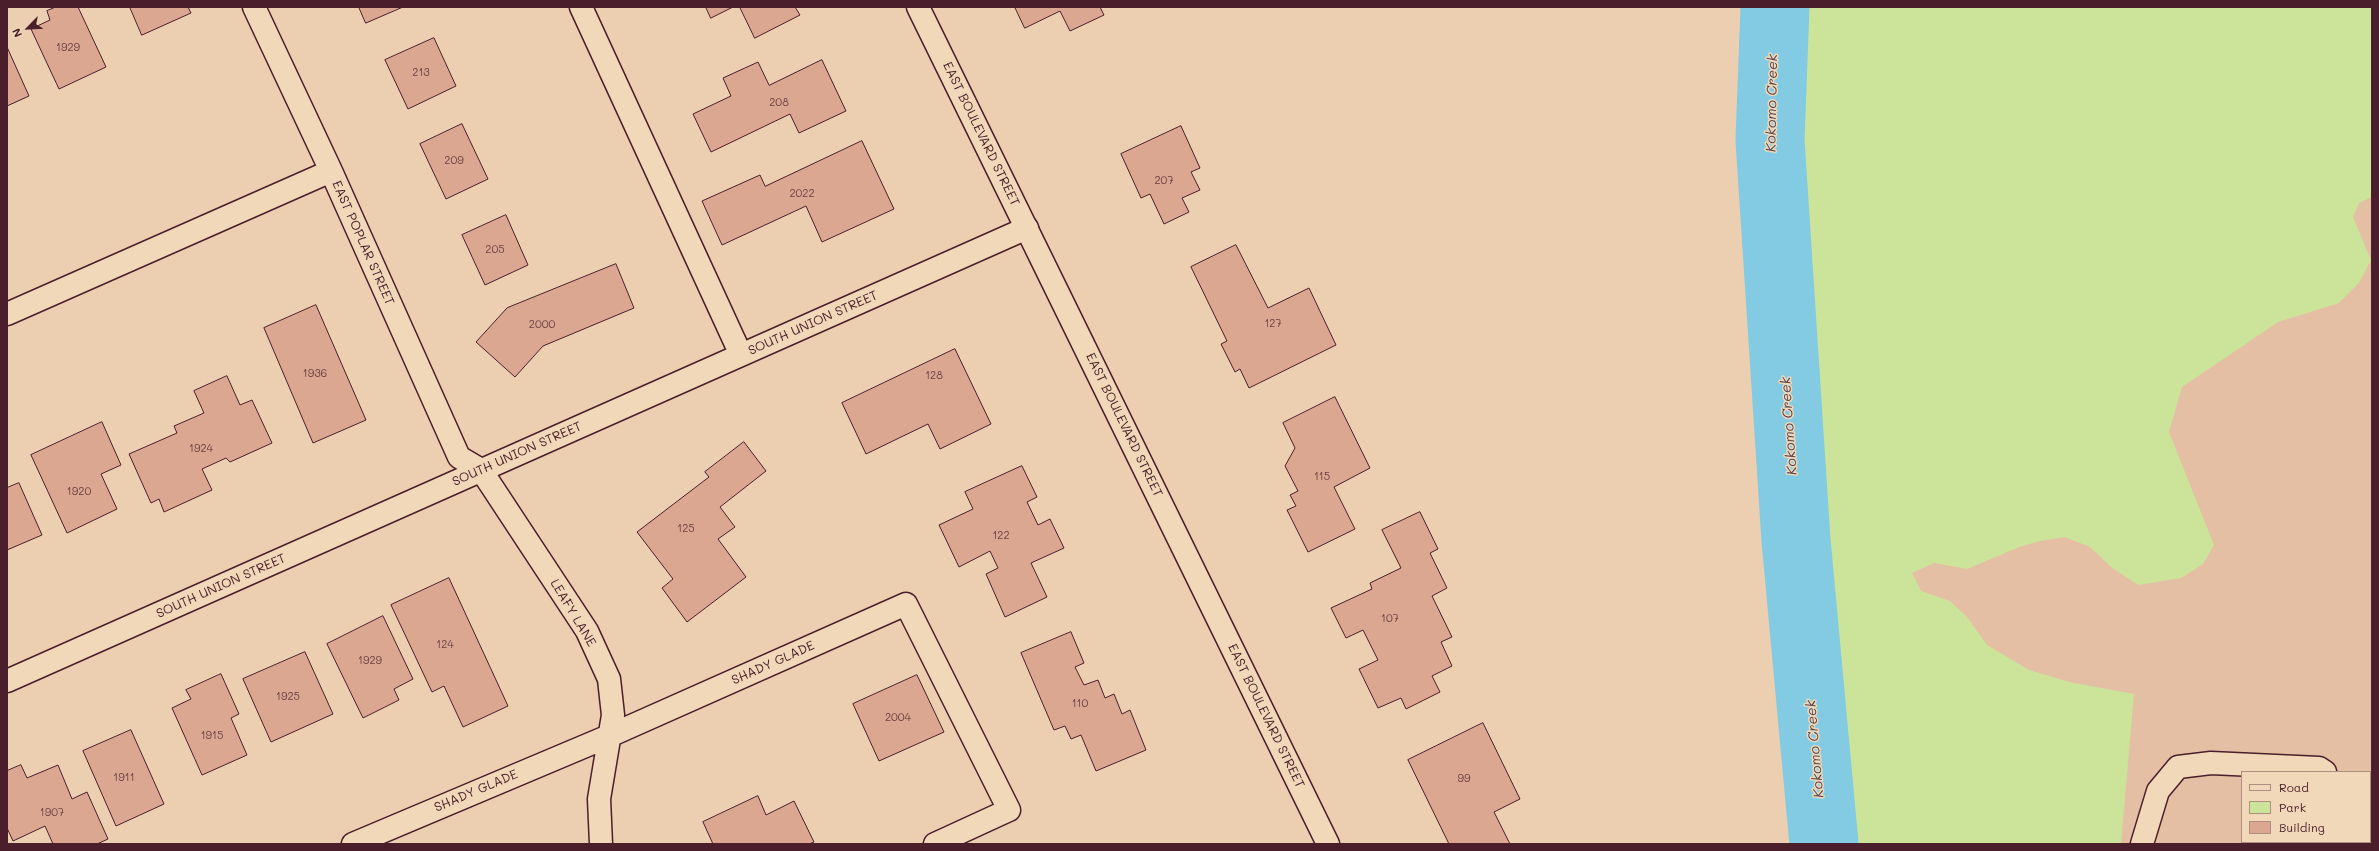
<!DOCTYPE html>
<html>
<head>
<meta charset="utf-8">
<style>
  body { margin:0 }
  #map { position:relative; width:2379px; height:851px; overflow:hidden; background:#ecceb0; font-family:Mali,sans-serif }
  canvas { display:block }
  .frame { position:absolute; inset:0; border:8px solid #4a1f2b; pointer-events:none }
  .legend { position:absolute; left:2241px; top:771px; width:130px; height:72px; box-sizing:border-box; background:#f0d8b8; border:1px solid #ae8e80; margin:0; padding:5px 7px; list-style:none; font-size:12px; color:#4a1f2b }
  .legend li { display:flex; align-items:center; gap:8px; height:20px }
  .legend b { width:20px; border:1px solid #ae8e80 }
  .north { position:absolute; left:8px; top:8px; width:40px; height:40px; -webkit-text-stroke:3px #f0d8b8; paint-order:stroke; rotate:246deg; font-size:11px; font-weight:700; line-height:16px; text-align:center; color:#4a1f2b }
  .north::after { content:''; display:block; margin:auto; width:14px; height:18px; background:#4a1f2b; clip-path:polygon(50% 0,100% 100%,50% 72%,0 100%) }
</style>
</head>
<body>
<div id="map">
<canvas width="2379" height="851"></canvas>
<div class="frame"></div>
<ul class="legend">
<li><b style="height:5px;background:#f0d8b8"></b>Road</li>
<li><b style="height:11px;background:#cce49a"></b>Park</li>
<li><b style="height:11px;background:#dba790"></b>Building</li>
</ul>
<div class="north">N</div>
</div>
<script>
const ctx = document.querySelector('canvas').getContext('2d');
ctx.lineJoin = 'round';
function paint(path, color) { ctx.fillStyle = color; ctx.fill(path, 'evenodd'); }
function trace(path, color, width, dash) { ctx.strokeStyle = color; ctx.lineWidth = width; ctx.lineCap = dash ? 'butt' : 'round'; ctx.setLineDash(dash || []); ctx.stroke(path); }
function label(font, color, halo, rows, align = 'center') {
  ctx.font = font + ' Mali,sans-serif'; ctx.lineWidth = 3; ctx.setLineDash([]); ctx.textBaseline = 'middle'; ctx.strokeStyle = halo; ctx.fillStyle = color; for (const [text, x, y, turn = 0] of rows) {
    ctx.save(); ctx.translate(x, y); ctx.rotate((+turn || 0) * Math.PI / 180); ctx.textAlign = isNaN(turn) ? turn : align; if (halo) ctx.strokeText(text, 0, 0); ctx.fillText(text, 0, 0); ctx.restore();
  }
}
const built = new Path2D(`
  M1775,7H2372V844H1824L1796,540L1770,140ZM2242,772H2370V842H2242Z`);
const green = new Path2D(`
  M1775,7H2372V197L2359,203L2353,217L2371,260L2359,283L2339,303L2278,322L2182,387L2169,432L2214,545L2203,564L2181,578L2138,585L2111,567L2090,547L2065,537L2040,541L2019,547L1967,569L1934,563L1912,573L1921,591L1950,601L1967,617L1987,645L2029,670L2069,682L2134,694L2121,844H1824L1796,540L1770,140Z`);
const river = new Path2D(`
  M1775,7L1770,140L1796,540L1824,844`);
const building = new Path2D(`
  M56,7H78L106,67L59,89L31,29L50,20L47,11Z
  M130,7H188L191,13L142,35Z
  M359,7H403L366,23Z
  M706,7H733L711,18Z
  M740,7H795L800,15L755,38Z
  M1015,7H1100L1104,15L1070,31L1060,11L1025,28Z
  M434,38L456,86L408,109L385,60Z
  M7,47L29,96L7,106Z
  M822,60L846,111L799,133L790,114L711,152L693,114L731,96L723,78L758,62L769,85Z
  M462,124L488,179L446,199L420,144Z
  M1181,126L1200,168L1191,172L1200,190L1182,198L1189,212L1164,224L1150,194L1141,198L1121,154Z
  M862,141L894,209L822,242L806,206L722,245L702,201L760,175L765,186Z
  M506,215L528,265L485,285L462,235Z
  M1236,245L1268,308L1309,288L1336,345L1249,388L1240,369L1235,372L1221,344L1227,341L1191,267Z
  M616,264L634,308L543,346L515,377L476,342L507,308Z
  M316,305L366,420L313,443L264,328Z
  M955,349L991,424L940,449L928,424L866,454L842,403Z
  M227,376L240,405L252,400L272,443L230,462L226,458L202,469L212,490L164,512L159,499L151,503L129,454L177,433L174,426L204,413L194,391Z
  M1335,397L1370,468L1334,487L1355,529L1308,552L1287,510L1296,506L1290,495L1298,491L1285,466L1295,448L1283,423Z
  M102,422L121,465L101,474L117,509L67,533L31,455Z
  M744,442L766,471L720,507L735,527L718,539L746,577L687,622L662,588L673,579L637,532L709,477L705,472Z
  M1022,466L1037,497L1027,502L1038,525L1050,519L1064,548L1031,563L1047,597L1005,617L986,574L998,568L990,551L959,567L939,525L973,509L965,492Z
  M19,483L42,535L7,550V488Z
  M1420,512L1438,549L1430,553L1447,588L1432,596L1452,637L1441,642L1452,666L1432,676L1440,692L1406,709L1401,698L1378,708L1359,669L1378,660L1363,630L1346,638L1331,608L1372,589L1370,583L1401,568L1382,530Z
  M449,578L508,706L463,727L444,686L432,692L391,605Z
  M383,616L413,679L394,689L399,700L363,718L327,644Z
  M1071,632L1084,663L1075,667L1084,685L1098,680L1105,698L1114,694L1122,714L1130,710L1146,750L1096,771L1081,735L1071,739L1065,726L1054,730L1021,653Z
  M305,652L333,714L271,742L243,679Z
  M221,674L239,714L231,718L247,755L202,775L172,708L191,699L186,690Z
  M917,675L944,732L879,761L853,704Z
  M1483,723L1520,799L1494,812L1510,844H1449L1408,760Z
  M131,730L164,804L116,826L83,751Z
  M21,765L27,778L58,765L72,799L87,792L108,839L97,844H53L45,826L13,841L7,828V771Z
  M758,796L766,815L794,801L814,842L809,844H713L703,822Z`);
const minor = new Path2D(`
  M254,7L331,171L459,457L481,470L587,631L609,679L613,715L599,799L601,844
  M581,7L741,355
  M7,314L331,171
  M7,681L1027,228
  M353,844L609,736L906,604L1009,810L935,844
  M2142,844L2158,791L2178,767L2211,763L2319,768L2325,772
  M2358,844V842`);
const major = new Path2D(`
  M918,7L1328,844`);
const numberNames = [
  ["1929",68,48],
  ["213",421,73],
  ["208",779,103],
  ["209",454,161],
  ["207",1164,181],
  ["2022",802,194],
  ["205",495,250],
  ["127",1273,324],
  ["2000",542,325],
  ["1936",315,374],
  ["128",934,376],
  ["1924",201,449],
  ["115",1322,477],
  ["1920",79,492],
  ["125",686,529],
  ["122",1001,536],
  ["107",1390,619],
  ["124",445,645],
  ["1929",370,661],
  ["1925",288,697],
  ["110",1080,704],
  ["2004",898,718],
  ["1915",212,736],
  ["1911",124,778],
  ["99",1464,779],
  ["1907",52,813]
];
const streetNames = [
  ["EAST BOULEVARD STREET",981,134,64],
  ["EAST POPLAR STREET",363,243,66],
  ["SOUTH UNION STREET",813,323,-24],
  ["EAST BOULEVARD STREET",1124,425,64],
  ["SOUTH UNION STREET",517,454,-24],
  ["SOUTH UNION STREET",221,586,-24],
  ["LEAFY LANE",573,613,59],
  ["SHADY GLADE",773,663,-24],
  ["EAST BOULEVARD STREET",1266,716,64],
  ["SHADY GLADE",476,791,-23]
];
const waterNames = [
  ["Kokomo Creek",1772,103,-89],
  ["Kokomo Creek",1789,426,-94],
  ["Kokomo Creek",1815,749,-95]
];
paint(built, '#e4bfa4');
paint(green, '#cce49a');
trace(river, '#82cbe2', 69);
paint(building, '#dba790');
trace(building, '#4a1f2b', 1);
trace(minor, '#4a1f2b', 25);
trace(major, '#4a1f2b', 25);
trace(minor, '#f0d8b8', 22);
trace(major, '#f0d8b8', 22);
label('11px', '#6e4144', null, numberNames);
label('13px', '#4a1f2b', '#f0d8b8', streetNames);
label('italic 14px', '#554150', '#f0d8b8', waterNames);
</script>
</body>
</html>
